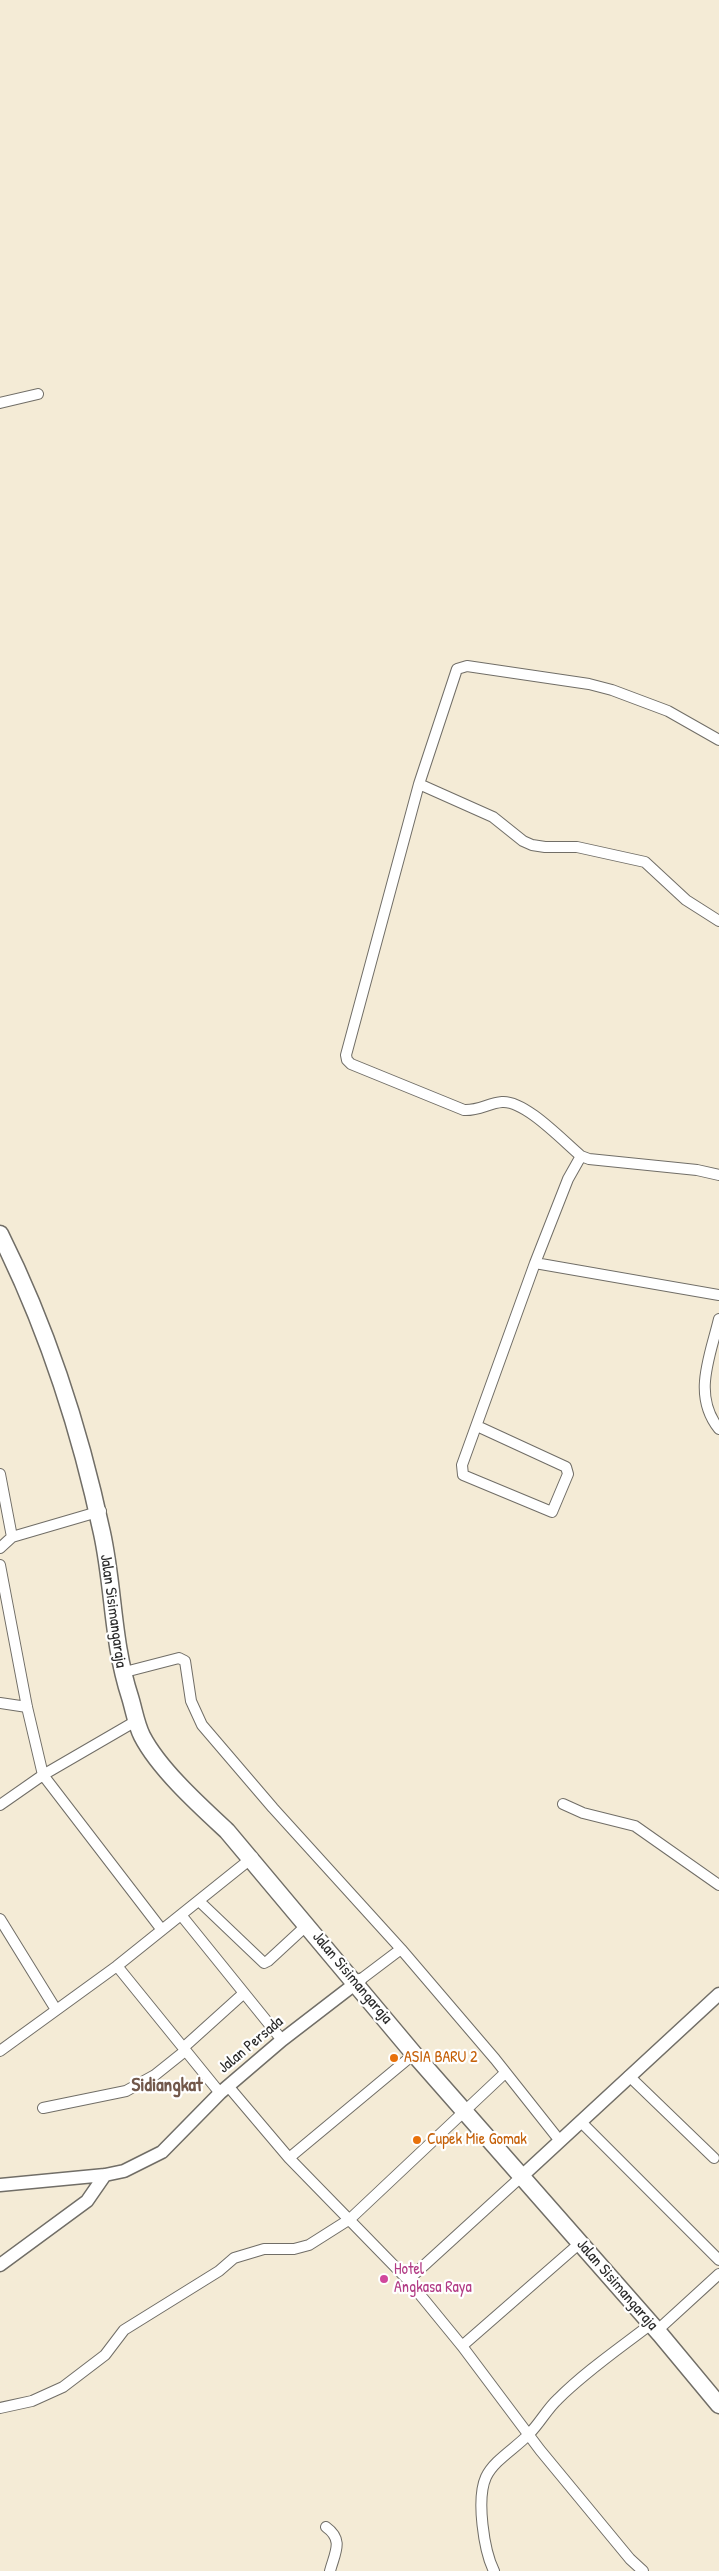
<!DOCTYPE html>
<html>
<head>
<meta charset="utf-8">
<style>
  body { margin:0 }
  canvas { display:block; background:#f4ebd6 }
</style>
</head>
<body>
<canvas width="719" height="2571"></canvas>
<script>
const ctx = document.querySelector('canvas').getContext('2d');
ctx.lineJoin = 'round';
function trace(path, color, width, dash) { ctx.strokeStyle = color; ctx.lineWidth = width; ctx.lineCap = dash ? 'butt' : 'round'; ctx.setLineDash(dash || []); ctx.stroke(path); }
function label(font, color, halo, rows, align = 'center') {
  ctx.font = font + ' "Patrick Hand",sans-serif'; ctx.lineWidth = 4.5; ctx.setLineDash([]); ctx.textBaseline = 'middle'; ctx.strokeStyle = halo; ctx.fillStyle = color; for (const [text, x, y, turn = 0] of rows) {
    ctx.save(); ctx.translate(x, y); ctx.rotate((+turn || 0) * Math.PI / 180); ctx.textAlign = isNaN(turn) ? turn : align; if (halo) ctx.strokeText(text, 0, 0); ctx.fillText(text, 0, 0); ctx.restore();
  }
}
const minor = new Path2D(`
  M0,403L38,394
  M719,740L668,711L612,690L589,684L467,666L457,669L419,784L346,1055L347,1060L351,1064L464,1110C478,1111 489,1103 502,1102C525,1100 563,1141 581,1156L589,1159L697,1170L719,1175
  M419,784L493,817L523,841L532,845L545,847H577L645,862L686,900L719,921
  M535,1263L719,1295
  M719,1319C710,1357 692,1395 719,1429
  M477,1426L566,1467L568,1474L552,1512L463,1475L462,1465L535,1263L568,1179L581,1156
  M0,1474L12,1537
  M0,1548L12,1537L101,1511
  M0,1565L27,1707L43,1775L162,1930
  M121,1673L179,1658L185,1661L191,1701L202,1725L273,1808L401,1949L495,2059L560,2141
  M0,1703L27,1707
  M563,1804L583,1813L635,1826L719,1885
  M0,1805L43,1775L136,1721
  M199,1901L264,1963L268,1961L307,1925
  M181,1915L282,2040
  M0,1919L55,2008
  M117,1966L220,2093
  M360,1980L401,1949
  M183,2048L244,1993
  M0,2051L117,1966L253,1857
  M629,2076L714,2158
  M228,2086L289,2158L408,2280L462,2346L540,2450L630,2559L643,2571
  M43,2108L126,2091L155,2075L185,2051
  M581,2122L719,2260
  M289,2158L414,2054
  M408,2280L522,2176
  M661,2327L719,2274
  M462,2346L580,2243
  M0,2408L32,2401L63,2387L105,2355L124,2330L219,2271L234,2258L264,2249H294L309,2245L350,2219L505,2073
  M326,2527C344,2540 335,2552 330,2571
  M494,2571C484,2551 476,2499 486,2477C494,2460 516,2448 529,2434C540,2423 547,2409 558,2399C586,2371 620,2348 651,2324`);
const tertiary = new Path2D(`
  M522,2176L719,1994
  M0,2185L105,2175L124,2171L162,2152L220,2093L282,2040L360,1980
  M0,2265L87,2201L105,2175`);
const trunk = new Path2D(`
  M0,1234C47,1328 80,1430 102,1533C114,1588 112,1642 130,1697C134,1710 136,1724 142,1736C159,1769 200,1806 227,1831L414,2054L660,2334L719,2405`);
const markers = [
  [394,2058,5,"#e8710a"],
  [417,2140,5,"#e8710a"],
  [384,2279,5,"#d1479c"]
];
const streetNames = [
  ["Jalan Sisimangaraja",113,1611,82],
  ["Jalan Sisimangaraja",352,1978,50],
  ["Jalan Persada",251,2045,-40],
  ["Jalan Sisimangaraja",617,2285,49]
];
const foodNames = [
  ["ASIA BARU 2",404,2058],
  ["Cupek Mie Gomak",427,2140]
];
const hotelNames = [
  ["Hotel",394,2270],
  ["Angkasa Raya",394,2288]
];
const quarterNames = [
  ["Sidiangkat",167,2086]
];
trace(minor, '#716e67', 12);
trace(tertiary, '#716e67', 15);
trace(trunk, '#716e67', 19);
trace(minor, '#fff', 10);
trace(tertiary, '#fff', 12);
trace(trunk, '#fff', 16);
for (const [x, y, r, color] of markers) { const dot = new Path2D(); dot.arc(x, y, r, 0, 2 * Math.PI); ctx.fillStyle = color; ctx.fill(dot); trace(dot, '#fff', 2); }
label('16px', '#2b2b2b', '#fff', streetNames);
label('16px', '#c56008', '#fff', foodNames, 'left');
label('16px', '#b23c85', '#fff', hotelNames, 'left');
label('bold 19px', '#72584b', '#fff', quarterNames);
</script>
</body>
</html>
